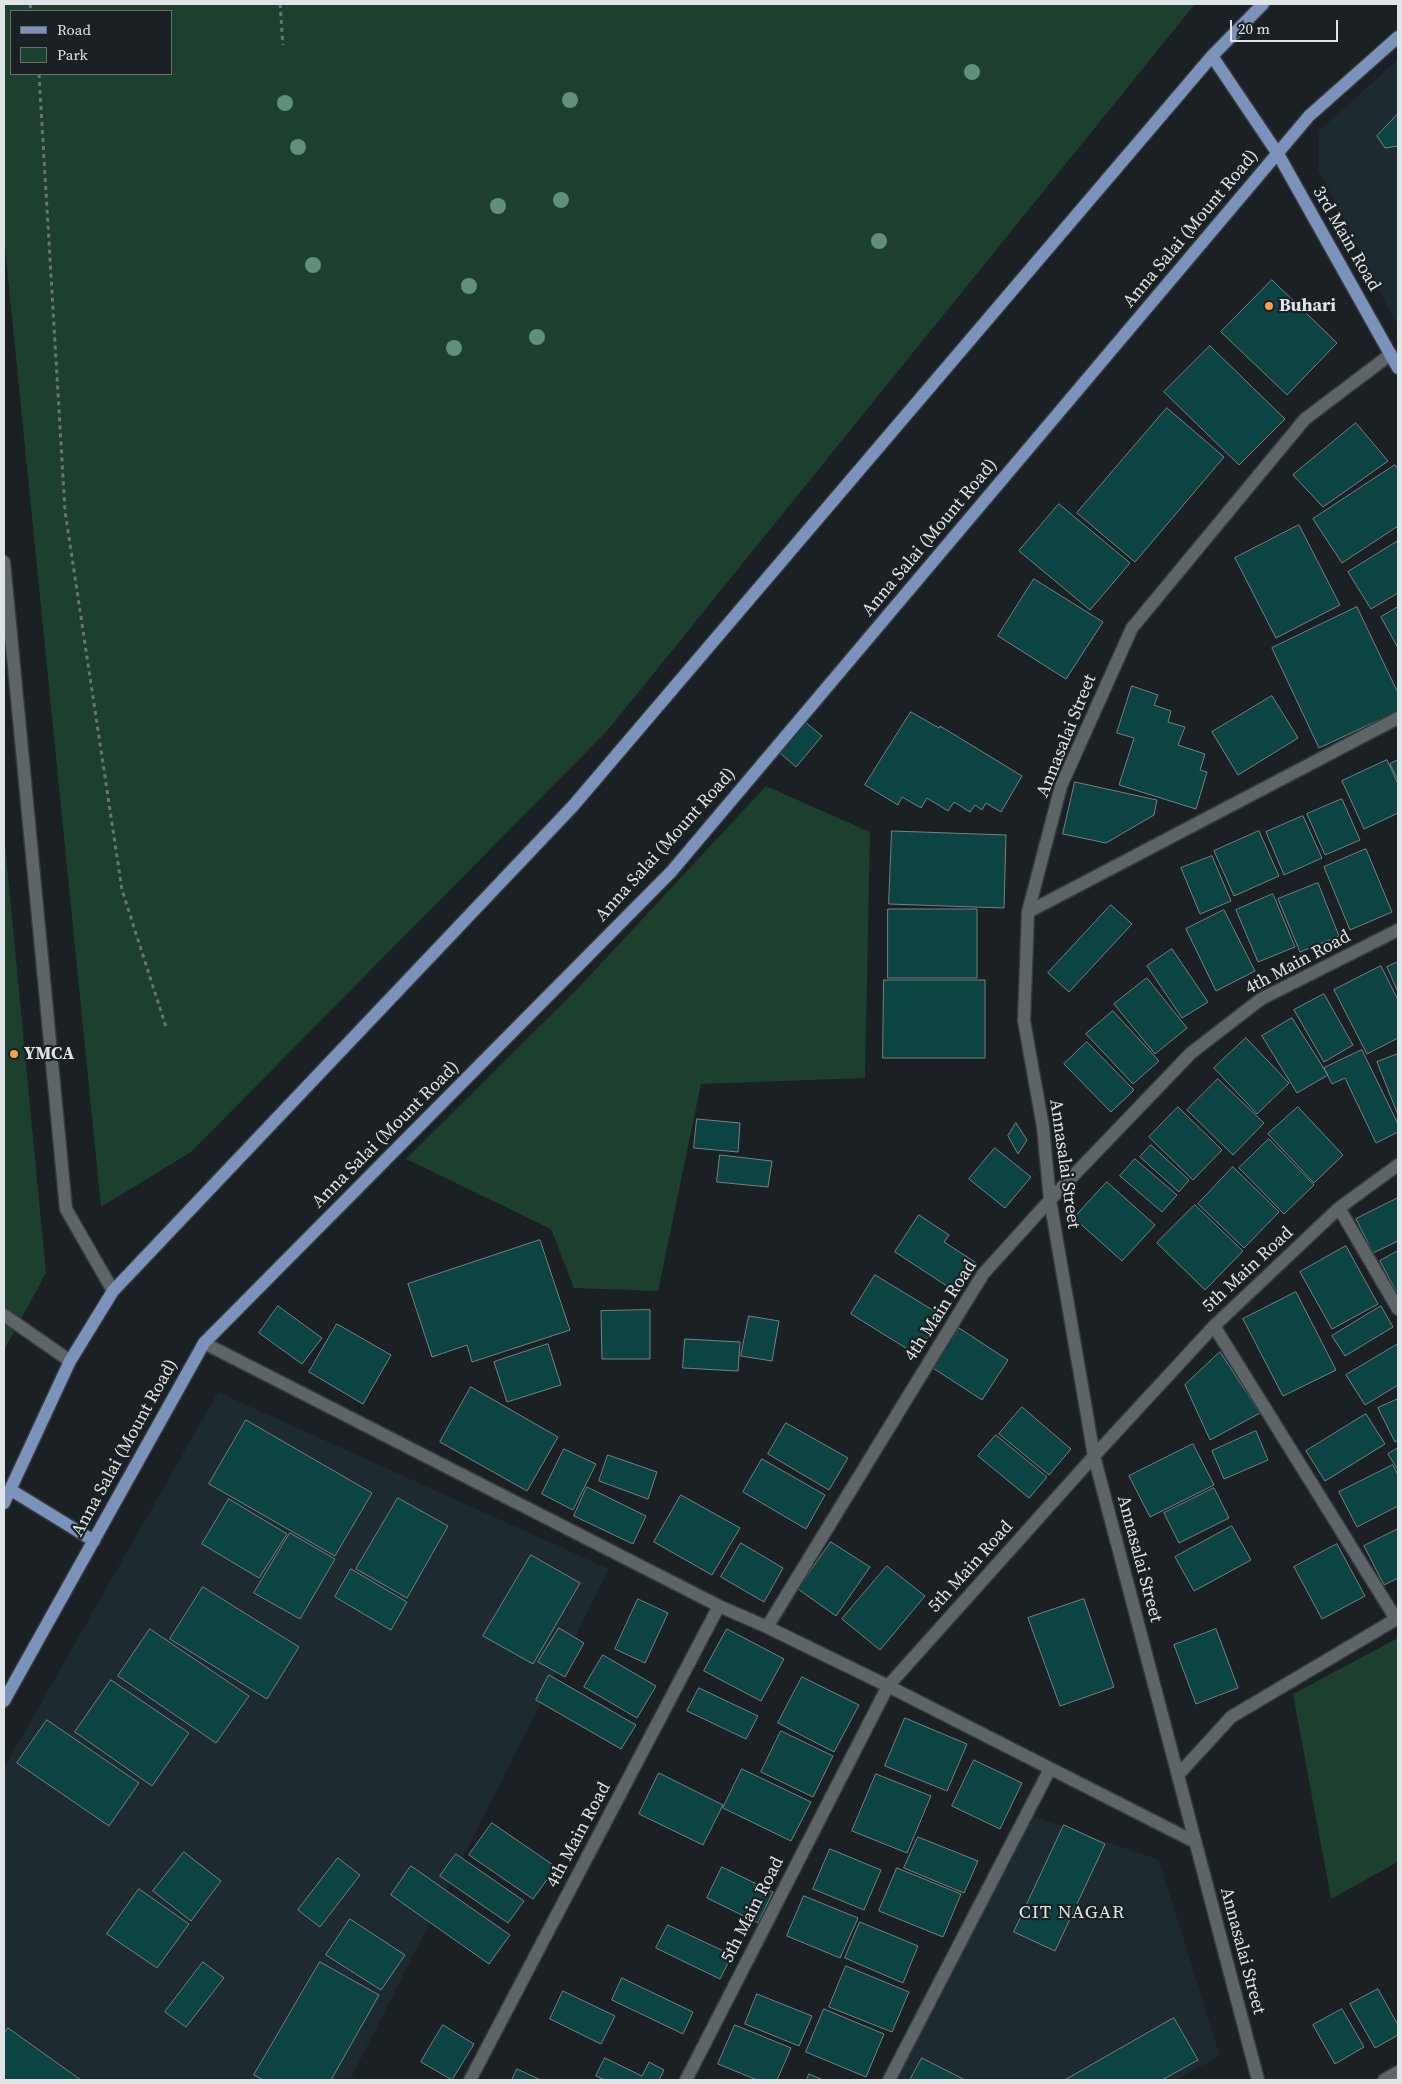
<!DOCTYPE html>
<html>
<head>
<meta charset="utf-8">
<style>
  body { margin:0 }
  #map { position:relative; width:1402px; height:2084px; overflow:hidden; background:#1a2023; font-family:"Source Serif 4",serif }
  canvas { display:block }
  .frame { position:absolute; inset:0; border:5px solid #dfe4e6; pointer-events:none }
  .legend { position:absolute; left:10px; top:10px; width:162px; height:65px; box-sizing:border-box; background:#1a2023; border:1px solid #696e71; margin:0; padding:6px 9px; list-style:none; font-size:15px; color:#dfe4e6 }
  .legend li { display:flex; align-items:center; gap:10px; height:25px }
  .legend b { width:25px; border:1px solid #696e71 }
  .scale { position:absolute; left:1230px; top:20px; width:108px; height:22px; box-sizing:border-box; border:2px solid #dfe4e6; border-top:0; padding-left:6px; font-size:15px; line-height:18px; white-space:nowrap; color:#dfe4e6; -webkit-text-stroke:4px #1a2023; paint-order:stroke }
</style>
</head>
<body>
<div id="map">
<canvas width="1402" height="2084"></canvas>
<div class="frame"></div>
<ul class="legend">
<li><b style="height:6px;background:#7b93bb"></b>Road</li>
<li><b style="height:14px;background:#1c3f2e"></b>Park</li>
</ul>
<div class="scale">20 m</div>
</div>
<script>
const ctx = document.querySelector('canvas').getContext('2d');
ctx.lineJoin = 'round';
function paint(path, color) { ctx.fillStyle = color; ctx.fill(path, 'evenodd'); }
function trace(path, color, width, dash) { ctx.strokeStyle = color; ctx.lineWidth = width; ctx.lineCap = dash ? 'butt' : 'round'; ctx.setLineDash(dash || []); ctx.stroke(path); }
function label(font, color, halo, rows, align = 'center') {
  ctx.font = font + ' "Source Serif 4",serif'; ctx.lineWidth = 4.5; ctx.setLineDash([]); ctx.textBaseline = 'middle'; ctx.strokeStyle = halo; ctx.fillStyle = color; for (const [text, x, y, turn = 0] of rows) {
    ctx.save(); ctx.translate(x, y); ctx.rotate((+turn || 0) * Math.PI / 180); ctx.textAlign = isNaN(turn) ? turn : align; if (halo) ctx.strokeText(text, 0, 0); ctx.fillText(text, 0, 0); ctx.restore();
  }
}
const built = new Path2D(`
  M1398,59V320L1395,322L1318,169L1319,131Z
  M218,1392L609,1569L350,2080H4V1768Z
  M1030,1815L1159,1860L1220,2056L1175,2080H889Z`);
const green = new Path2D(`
  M4,4H1195L607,731L191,1152L101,1207L4,238ZM11,11H171V74H11Z
  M766,786L870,832L865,1078L701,1084L658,1291L574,1288L551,1229L406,1159L582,984Z
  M4,834L46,1273L4,1350Z
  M1398,1638V1862L1331,1899L1293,1694Z`);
const building = new Path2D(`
  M1398,114V146L1385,148L1377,136Z
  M1272,280L1337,343L1287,395L1221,332Z
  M1210,346L1285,419L1239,465L1164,392Z
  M1167,408L1224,457L1135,562L1077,513Z
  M1356,423L1388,461L1323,507L1293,475Z
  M1395,465L1398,469V526L1342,563L1313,519Z
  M1059,504L1130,563L1090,610L1019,551Z
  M1299,525L1340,605L1276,638L1235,558Z
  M1398,541V593L1371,609L1348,572Z
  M1034,579L1103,622L1066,679L998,636Z
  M1357,607L1398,693V711L1319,748L1272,648Z
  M1398,607V648L1381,617Z
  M1132,686L1158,695L1154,705L1171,711L1168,722L1185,727L1178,745L1205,754L1200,770L1207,772L1196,809L1119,785L1134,738L1117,733Z
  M1272,696L1298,738L1238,775L1212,732Z
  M911,712L939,728L940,726L1022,776L1001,812L986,803L982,810L975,805L970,812L954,802L948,811L927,798L921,808L902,797L898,805L865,785Z
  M798,716L822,736L796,767L772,746Z
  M1387,760L1398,784V813L1364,829L1342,781Z
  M1398,760V780L1390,764Z
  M1075,782L1157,800L1154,815L1106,843L1063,834Z
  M1342,799L1360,840L1325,855L1307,814Z
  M1303,816L1322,858L1284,875L1266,832Z
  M892,831L1006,835L1004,908L889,904Z
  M1259,831L1279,876L1234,896L1214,851Z
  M1366,849L1392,912L1350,930L1324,867Z
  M1212,856L1231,901L1200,914L1181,868Z
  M1318,883L1339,936L1300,952L1278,899Z
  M1273,894L1295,947L1258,962L1236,910Z
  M1111,905L1132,924L1069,992L1048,973Z
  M888,909H977V978H888Z
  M1224,910L1255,971L1216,991L1186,929Z
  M1172,949L1208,1002L1182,1018L1147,966Z
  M1398,962V992L1387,967Z
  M1381,966L1398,1000V1038L1367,1054L1334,990Z
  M1147,978L1187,1028L1155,1054L1114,1004Z
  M884,980H985V1058H883Z
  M1324,994L1353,1045L1324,1062L1294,1010Z
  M1113,1011L1159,1061L1133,1084L1086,1034Z
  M1292,1018L1328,1075L1297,1093L1262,1036Z
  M1246,1038L1289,1083L1257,1114L1214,1068Z
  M1087,1042L1134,1090L1111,1112L1064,1064Z
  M1362,1050L1398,1124V1132L1376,1143L1345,1078L1332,1084L1324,1068Z
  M1398,1054V1115L1377,1062Z
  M1218,1079L1264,1123L1233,1155L1187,1110Z
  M1178,1107L1222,1150L1193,1180L1149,1137Z
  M1298,1107L1343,1155L1314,1183L1268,1134Z
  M697,1119L740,1123L738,1152L694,1148Z
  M1016,1123L1027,1140L1018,1154L1008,1136Z
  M1269,1139L1314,1185L1284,1214L1239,1168Z
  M1151,1145L1189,1180L1179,1192L1140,1157Z
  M995,1148L1031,1177L1005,1208L969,1179Z
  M720,1155L772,1161L768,1187L717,1182Z
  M1135,1159L1177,1195L1162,1212L1120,1176Z
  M1233,1167L1279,1212L1244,1248L1198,1204Z
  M1107,1182L1155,1225L1122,1261L1074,1218Z
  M1398,1198V1241L1373,1253L1356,1219Z
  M1195,1205L1243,1251L1205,1290L1157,1243Z
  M919,1215L949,1235L944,1242L975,1262L956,1292L895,1252Z
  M540,1240L570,1330L472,1362L467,1345L432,1357L408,1284Z
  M1346,1246L1378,1304L1332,1329L1300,1272Z
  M1398,1251V1292L1397,1293L1380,1261Z
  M875,1275L941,1315L917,1355L851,1314Z
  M1296,1292L1336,1370L1283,1396L1243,1319Z
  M278,1306L322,1338L302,1364L259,1333Z
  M1381,1306L1393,1327L1345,1356L1332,1336Z
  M650,1310V1359H602L601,1311Z
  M749,1316L779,1321L772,1361L741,1356Z
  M337,1324L391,1355L363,1404L309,1372Z
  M959,1328L1008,1360L982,1400L933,1368Z
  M685,1339L740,1342L738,1371L683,1368Z
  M548,1344L561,1385L507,1402L494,1362Z
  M1398,1344V1385L1365,1405L1346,1375Z
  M1220,1352L1260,1413L1210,1440L1185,1385Z
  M471,1387L558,1437L527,1491L440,1442Z
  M1398,1399V1440L1395,1442L1378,1408Z
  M1022,1407L1071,1449L1049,1475L999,1434Z
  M1366,1414L1385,1444L1325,1481L1306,1451Z
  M246,1420L372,1493L335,1556L209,1484Z
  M786,1423L848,1458L829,1490L768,1454Z
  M1256,1431L1268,1460L1224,1479L1212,1451Z
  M996,1435L1047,1477L1029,1498L978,1456Z
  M1193,1444L1214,1485L1150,1517L1129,1476Z
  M1398,1448V1470L1388,1454Z
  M564,1449L596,1464L573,1510L542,1494Z
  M608,1455L657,1472L648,1499L599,1481Z
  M762,1459L825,1495L806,1529L743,1492Z
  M1393,1465L1398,1475V1506L1357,1527L1339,1492Z
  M587,1487L646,1516L633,1544L574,1516Z
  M1214,1488L1229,1518L1179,1543L1164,1513Z
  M681,1495L740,1528L712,1575L654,1542Z
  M398,1498L448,1526L407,1598L356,1569Z
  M229,1499L287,1534L259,1578L202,1544Z
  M1232,1526L1251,1560L1194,1591L1175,1557Z
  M1398,1529V1578L1384,1585L1364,1546Z
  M290,1533L335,1559L300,1619L254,1593Z
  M831,1542L870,1567L836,1616L798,1589Z
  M741,1543L783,1568L764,1602L721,1577Z
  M1337,1544L1365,1596L1322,1619L1294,1567Z
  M531,1555L580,1583L533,1664L483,1636Z
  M887,1566L925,1596L880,1650L842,1619Z
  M351,1569L407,1602L391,1630L335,1597Z
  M203,1587L299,1647L267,1699L170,1639Z
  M638,1599L668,1613L645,1663L615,1649Z
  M1084,1599L1114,1687L1060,1706L1028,1618Z
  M559,1628L584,1643L565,1677L538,1662Z
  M150,1629L249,1696L216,1743L118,1676Z
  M727,1629L784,1659L761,1701L704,1671Z
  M1216,1629L1238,1688L1196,1704L1174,1645Z
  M603,1655L656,1686L637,1718L584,1687Z
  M549,1675L636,1725L621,1749L536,1700Z
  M802,1677L859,1705L834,1752L778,1723Z
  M111,1680L189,1733L152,1786L75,1732Z
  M699,1688L758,1716L746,1739L687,1711Z
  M905,1718L967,1744L947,1791L885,1766Z
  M47,1720L139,1783L109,1826L17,1763Z
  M781,1731L833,1756L813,1797L761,1772Z
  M974,1760L1022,1783L1000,1829L952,1806Z
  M742,1769L811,1802L791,1841L723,1808Z
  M659,1773L723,1805L703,1845L639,1814Z
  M876,1774L931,1796L907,1853L852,1831Z
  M492,1823L556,1867L533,1899L469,1855Z
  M1064,1825L1105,1844L1055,1951L1014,1932Z
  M918,1837L978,1861L964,1893L904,1868Z
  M830,1849L881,1870L864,1910L813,1889Z
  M184,1852L221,1881L191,1921L153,1891Z
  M456,1854L524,1901L508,1923L440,1876Z
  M338,1858L360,1875L320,1927L298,1910Z
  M411,1866L510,1935L489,1964L391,1895Z
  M722,1867L773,1892L758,1923L707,1898Z
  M897,1868L961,1894L943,1937L879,1911Z
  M139,1889L189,1924L157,1968L107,1934Z
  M804,1896L858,1918L840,1958L787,1936Z
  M350,1919L405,1955L381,1990L326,1955Z
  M860,1922L918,1946L903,1983L845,1958Z
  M668,1925L732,1955L720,1979L656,1948Z
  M203,1962L224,1978L186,2027L165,2012Z
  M320,1962L379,1995L331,2080H263L254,2075Z
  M846,1966L909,1992L892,2032L829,2007Z
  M622,1978L693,2012L683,2034L612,2000Z
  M1378,1989L1398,2025V2035L1375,2048L1350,2004Z
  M563,1991L615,2016L601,2044L550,2019Z
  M757,1994L812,2016L799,2046L745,2024Z
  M824,2009L884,2034L866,2077L806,2052Z
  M1342,2009L1364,2047L1335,2064L1313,2025Z
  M1174,2018L1198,2060L1162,2080H1065Z
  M443,2025L474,2044L452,2080L421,2062Z
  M735,2025L791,2048L777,2080H757L718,2064Z
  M8,2028L81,2080H4V2034Z
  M605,2058L642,2076L649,2062L664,2070L659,2080H605L596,2076Z
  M922,2058L965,2080H910Z
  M517,2069L541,2080H512Z
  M809,2074L823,2080H807Z`);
const path = new Path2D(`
  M30,4L31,11
  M280,4L283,45
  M39,74L65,511L122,890L166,1027`);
const minor = new Path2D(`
  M4,562L66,1209L113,1291
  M1028,912L1398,718
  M1339,1208L1398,1309
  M4,1315L70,1361
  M1214,1326L1396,1619
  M204,1343L719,1606L767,1627L888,1686L1195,1842
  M767,1627L983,1274L1050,1200L1191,1053L1261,999L1398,930
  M1178,1775L1231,1717L1398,1618
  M470,2080L719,1606
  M686,2080L888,1686L1094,1456L1214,1326L1339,1208L1398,1165
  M889,2080L1050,1769
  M1258,2080L1094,1456L1050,1200L1043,1127L1024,1021L1028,912L1061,786L1132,628L1305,419L1391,354
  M1384,2080L1398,2072`);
const major = new Path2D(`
  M1212,56L1278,154L1398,368
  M11,1490L94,1541
  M4,1503L70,1361L113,1291L573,806L1212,56L1263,4
  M4,1701L204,1343L671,872L1309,116L1398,37`);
const trees = [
  [972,72],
  [570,100],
  [285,103],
  [298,147],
  [561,200],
  [498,206],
  [879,241],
  [313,265],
  [469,286],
  [537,337],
  [454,348]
];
const markers = [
  [1269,306,5,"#fa9f4f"],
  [14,1054,5,"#fa9f4f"]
];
const streetNames = [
  ["Anna Salai (Mount Road)",1191,229,-50],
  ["3rd Main Road",1346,239,60],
  ["Anna Salai (Mount Road)",930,538,-50],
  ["Annasalai Street",1067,736,-68],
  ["Anna Salai (Mount Road)",666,845,-48],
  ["4th Main Road",1298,963,-28],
  ["Anna Salai (Mount Road)",386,1135,-45],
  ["Annasalai Street",1064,1164,82],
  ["5th Main Road",1248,1270,-43],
  ["4th Main Road",941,1311,-57],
  ["Anna Salai (Mount Road)",125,1448,-61],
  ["Annasalai Street",1139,1559,75],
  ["5th Main Road",971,1567,-48],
  ["4th Main Road",579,1835,-62],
  ["5th Main Road",753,1910,-63],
  ["Annasalai Street",1242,1951,75]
];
const poiNames = [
  ["Buhari",1279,306],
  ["YMCA",24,1054]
];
const neighbourhoodNames = [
  ["CIT NAGAR",1072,1913]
];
paint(built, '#1d2a30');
paint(green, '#1c3f2e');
paint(building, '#0c4343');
trace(building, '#778181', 1);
trace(minor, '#353a3c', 15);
trace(major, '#353a3c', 15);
trace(path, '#6c7274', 3, [4, 4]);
trace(minor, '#5d6568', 12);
trace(major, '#7b93bb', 12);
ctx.fillStyle = '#61907a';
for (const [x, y] of trees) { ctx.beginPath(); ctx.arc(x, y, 8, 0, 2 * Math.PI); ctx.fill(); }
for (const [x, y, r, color] of markers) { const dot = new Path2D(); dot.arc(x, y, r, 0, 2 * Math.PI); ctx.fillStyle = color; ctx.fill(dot); trace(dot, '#1a2023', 2); }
label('18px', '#dfe4e6', '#1a2023', streetNames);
label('bold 18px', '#dfe4e6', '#1a2023', poiNames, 'left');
ctx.letterSpacing = '1px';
label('19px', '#dfe4e6', '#1a2023', neighbourhoodNames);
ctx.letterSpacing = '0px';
</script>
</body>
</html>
